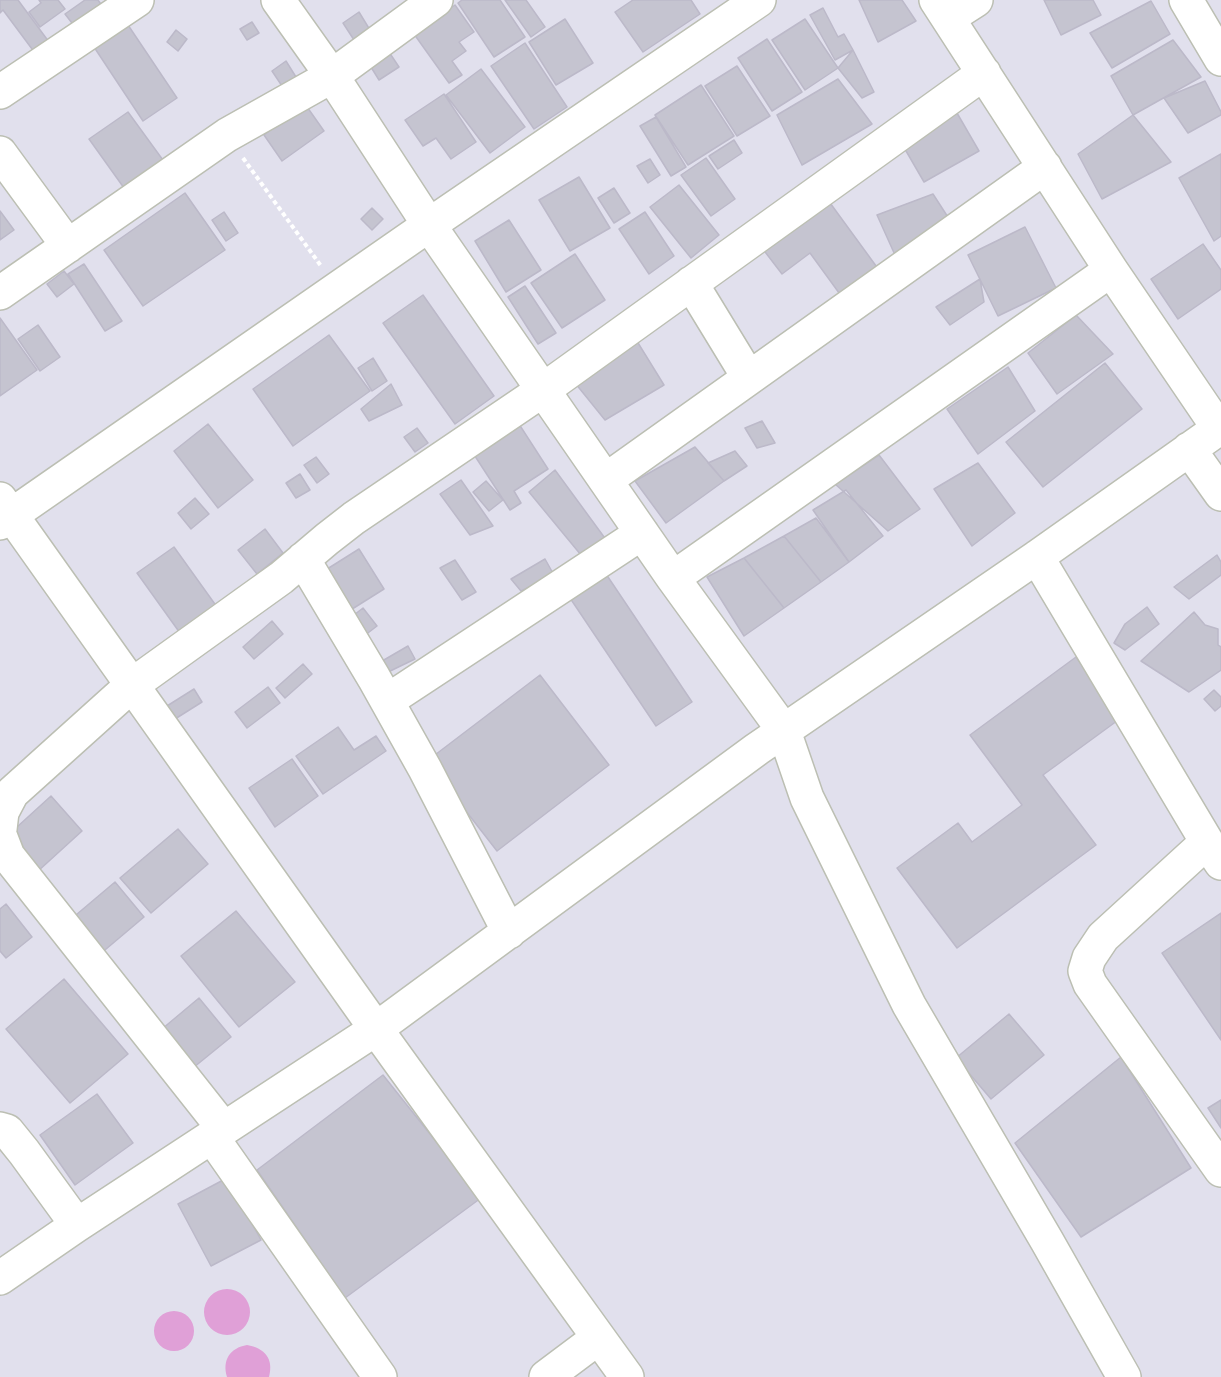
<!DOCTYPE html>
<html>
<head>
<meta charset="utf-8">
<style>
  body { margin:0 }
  canvas { display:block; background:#e1e0ed }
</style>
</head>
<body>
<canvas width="1221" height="1377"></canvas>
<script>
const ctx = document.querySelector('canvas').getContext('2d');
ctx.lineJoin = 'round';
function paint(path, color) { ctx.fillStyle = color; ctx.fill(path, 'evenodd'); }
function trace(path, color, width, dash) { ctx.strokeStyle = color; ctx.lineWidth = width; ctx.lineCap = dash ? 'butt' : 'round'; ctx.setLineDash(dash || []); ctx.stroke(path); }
const green = new Path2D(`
  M204 1312a23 23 0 1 1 46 0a23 23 0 1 1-46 0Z
  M154 1331a20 20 0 1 1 40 0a20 20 0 1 1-40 0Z
  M247,1345C265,1348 274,1359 269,1377H227C222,1360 230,1348 247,1345Z`);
const building = new Path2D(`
  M0,0H18L49,42L35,53L3,10L0,13Z
  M39,0H58L65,9L40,27L29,12L41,3Z
  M85,0H98L103,7L75,27L65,14Z
  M462,0H500L525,37L494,57L458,3Z
  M505,0H526L545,27L531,37Z
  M633,0H691L700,14L643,52L615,12Z
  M859,0H902L916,21L878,42Z
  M1044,0H1093L1101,15L1061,35Z
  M1151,1L1170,34L1112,68L1090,33Z
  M455,5L474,32L459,42L466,51L452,61L462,75L449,83L414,34Z
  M823,8L838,37L844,34L853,50L835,60L810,15Z
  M359,12L370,30L354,40L343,23Z
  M565,19L593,63L556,85L529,42Z
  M805,19L838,68L805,90L772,40Z
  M252,22L259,33L247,40L240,29Z
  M128,25L177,98L143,121L94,47Z
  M176,30L187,39L178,51L167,42Z
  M767,39L802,92L772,111L738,58Z
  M1173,40L1201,77L1133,115L1111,76Z
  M525,43L567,107L534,129L491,66Z
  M385,46L399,67L379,80L366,59Z
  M853,50L874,92L862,98L838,68Z
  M286,61L296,77L282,86L272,71Z
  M737,66L770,116L737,136L705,86Z
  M481,69L525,127L490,153L446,95Z
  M838,79L872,124L802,165L777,115Z
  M1205,81L1221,112V115L1188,133L1164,98Z
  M701,85L734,136L688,165L655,115Z
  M444,94L476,142L451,159L436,138L423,146L405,120Z
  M305,104L324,131L282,161L264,135Z
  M128,112L168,167L129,195L89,139Z
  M957,113L979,151L924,182L902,144Z
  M1133,115L1171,162L1102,199L1078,154Z
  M656,117L686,167L671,176L640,126Z
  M734,140L742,153L718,169L709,156Z
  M1221,154V236L1214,241L1179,178Z
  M706,158L735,199L711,216L681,175Z
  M650,159L660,175L648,183L637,166Z
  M579,177L610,228L570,251L539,200Z
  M679,185L719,235L691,258L650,207Z
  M614,188L630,213L614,223L598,198Z
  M185,193L225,250L143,306L104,250Z
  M933,194L955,228L895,255L877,215Z
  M825,196L879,270L842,297L810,253L782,274L759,244Z
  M372,208L383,219L372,230L361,219Z
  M0,211L14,230L0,240Z
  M224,212L238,233L226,241L212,220Z
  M645,212L674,256L649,274L619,229Z
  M509,220L541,270L506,292L475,241Z
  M1025,227L1056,288L998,316L968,255Z
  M1203,244L1221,270V289L1178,319L1151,279Z
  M575,254L605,300L562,328L531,283Z
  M84,264L122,321L105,331L68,274Z
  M64,271L74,284L57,297L47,284Z
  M980,279L984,302L950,325L936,307Z
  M525,286L556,333L538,344L508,297Z
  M423,295L494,396L455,424L383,323Z
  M1076,315L1113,354L1057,394L1028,353Z
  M0,318L37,370L0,396Z
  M38,325L60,357L40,371L18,339Z
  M329,335L370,391L293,446L253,389Z
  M635,338L664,385L605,420L571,378Z
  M373,358L387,381L372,391L358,368Z
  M1105,363L1142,409L1043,487L1006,442Z
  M1008,367L1035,411L978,454L947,409Z
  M391,384L402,405L369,421L361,409Z
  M517,421L548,469L514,491L521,503L510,510L471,450Z
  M762,421L775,443L757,448L745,428Z
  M208,424L253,480L218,508L174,451Z
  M417,428L428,443L415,452L404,437Z
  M695,447L724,481L666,523L635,481Z
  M735,451L747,466L724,481L708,463Z
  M879,455L920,509L888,531L835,484Z
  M316,457L329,474L317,483L304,465Z
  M978,463L1015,513L972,546L934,489Z
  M555,470L607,541L581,555L529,492Z
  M300,474L310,490L296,498L286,483Z
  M461,480L493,526L470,535L440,494Z
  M486,481L503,500L489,511L473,492Z
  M846,490L883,536L849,562L813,510Z
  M195,498L209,514L191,529L178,513Z
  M816,518L849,562L821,582L784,536Z
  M265,529L283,553L257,574L238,550Z
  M784,536L821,582L784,608L744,558Z
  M174,547L217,607L180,633L137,573Z
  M359,549L384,589L349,611L324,571Z
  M1217,555L1221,562V575L1189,599L1174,587Z
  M744,558L784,608L744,636L707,577Z
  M545,559L554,575L521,591L511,579Z
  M455,560L476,592L462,600L440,568Z
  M606,574L692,702L656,726L570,598Z
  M1147,607L1159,624L1125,650L1114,643L1125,624Z
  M363,608L377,626L364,636L350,618Z
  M1194,612L1205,625L1218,629V645L1221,647V670L1189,692L1141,661Z
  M272,621L283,634L254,659L243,647Z
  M408,646L415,659L384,674L377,664Z
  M1076,657L1121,718L1043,775L1096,845L957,948L897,868L958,823L972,842L1022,805L970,735Z
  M303,664L312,674L285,698L276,688Z
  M540,675L609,765L497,851L427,761Z
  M268,687L280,703L247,728L235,712Z
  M194,689L202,702L175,719L167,706Z
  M1214,690L1221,697V706L1215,711L1204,699Z
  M338,727L354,750L376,736L386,751L323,794L296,756Z
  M292,759L318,796L275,827L249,788Z
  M51,796L82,831L37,872L6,837Z
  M178,829L208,864L151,913L120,878Z
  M115,882L144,917L99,955L70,920Z
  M6,904L32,937L6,958L0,951V909Z
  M236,911L295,982L239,1027L181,956Z
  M1221,913V1040L1162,953Z
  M64,979L128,1054L70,1103L6,1029Z
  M199,998L231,1037L188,1072L156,1034Z
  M1009,1014L1044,1055L991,1099L956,1058Z
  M1121,1057L1191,1168L1081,1237L1015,1143Z
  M383,1075L481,1198L345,1298L257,1170Z
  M97,1094L133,1143L75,1185L40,1135Z
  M1221,1100V1128L1208,1108Z
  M227,1178L261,1240L211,1266L178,1204Z`);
const path = new Path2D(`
  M243,158L321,266`);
const minor = new Path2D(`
  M278,0L332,76L429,225L543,390L673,578L784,731L807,798L909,1005L1047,1241L1124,1377
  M936,0L1111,270L1219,429
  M1186,0L1221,59
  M948,18L976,0
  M0,92L137,0
  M0,153L68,246
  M691,283L749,378
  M0,293L227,135L332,76L436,0
  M1189,449L1221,494
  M606,480L1045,167
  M0,499L376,1029L627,1377
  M0,523L429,225L759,0
  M1037,557L1207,842L1221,863
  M303,559L374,678L425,769L509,932
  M673,578L1111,270
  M387,701L642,533
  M0,829L2,812L12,793L132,685L281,578L327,539L354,518L543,390L984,73
  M0,835L8,856L224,1129
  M1207,842L1103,937L1089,958L1085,971L1090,984L1221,1170
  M0,1129L7,1131L24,1152L77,1225
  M212,1137L380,1377
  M0,1278L77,1225L376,1029L757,749L1037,557L1221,427
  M546,1377L598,1338`);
paint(green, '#e0a0d7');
paint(building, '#c5c4d0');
trace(building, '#bcb9c9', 1.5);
trace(minor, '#bcbfb3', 36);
trace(path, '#fff', 4, [4.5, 3]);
trace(minor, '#fff', 33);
</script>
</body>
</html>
